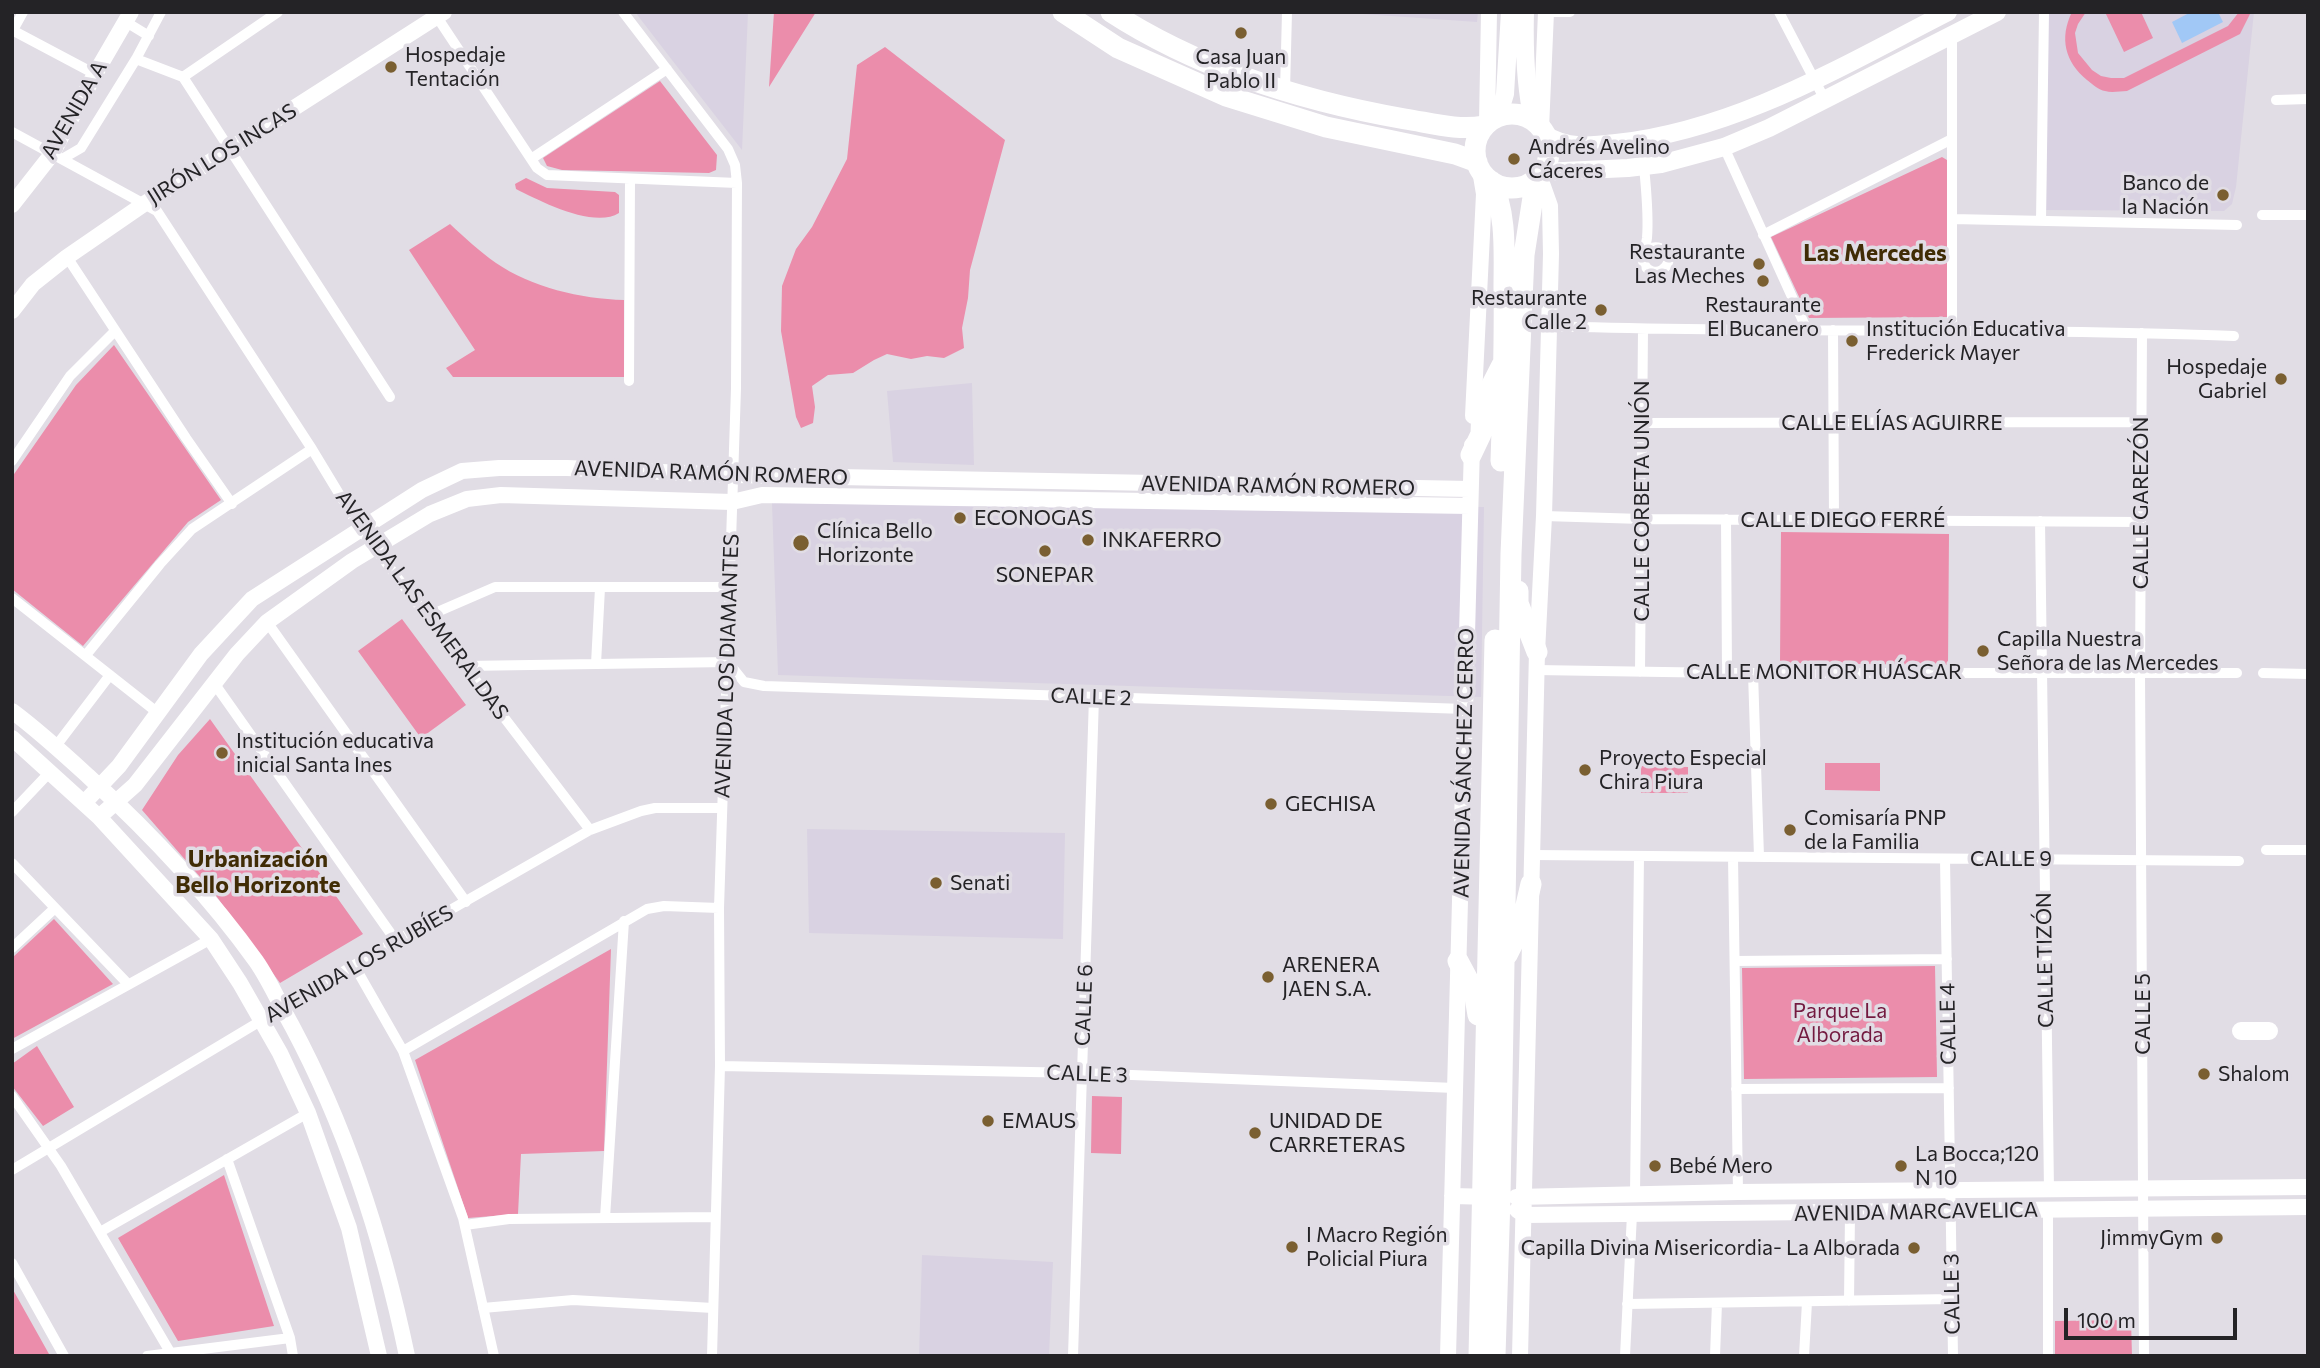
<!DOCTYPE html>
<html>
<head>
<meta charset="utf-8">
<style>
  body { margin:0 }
  #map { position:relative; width:2320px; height:1368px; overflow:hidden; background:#e1dde5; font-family:Commissioner,sans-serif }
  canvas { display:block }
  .frame { position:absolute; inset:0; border:14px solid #242326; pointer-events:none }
  .scale { position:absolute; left:2064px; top:1308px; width:173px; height:32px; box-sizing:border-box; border:4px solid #242326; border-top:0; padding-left:9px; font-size:21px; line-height:24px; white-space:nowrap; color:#242326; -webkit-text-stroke:5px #e1dde5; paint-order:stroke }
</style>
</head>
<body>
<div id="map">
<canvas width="2320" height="1368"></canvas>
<div class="frame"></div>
<div class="scale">100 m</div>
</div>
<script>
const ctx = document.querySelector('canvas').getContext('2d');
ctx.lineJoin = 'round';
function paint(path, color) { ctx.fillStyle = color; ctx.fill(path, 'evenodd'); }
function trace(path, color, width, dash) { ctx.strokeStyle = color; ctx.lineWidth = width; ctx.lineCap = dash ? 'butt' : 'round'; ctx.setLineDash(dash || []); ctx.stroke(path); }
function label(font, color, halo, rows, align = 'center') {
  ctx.font = font + ' Commissioner,sans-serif'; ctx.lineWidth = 7; ctx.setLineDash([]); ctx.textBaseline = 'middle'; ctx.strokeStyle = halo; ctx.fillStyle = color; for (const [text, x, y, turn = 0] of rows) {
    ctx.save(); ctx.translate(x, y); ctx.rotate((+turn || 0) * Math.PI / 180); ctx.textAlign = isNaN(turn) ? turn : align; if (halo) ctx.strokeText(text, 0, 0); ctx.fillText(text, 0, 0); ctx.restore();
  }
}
const built = new Path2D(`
  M635,12H748L742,150L672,60Z
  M1334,12H1478L1477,22Z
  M2048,12H2254L2236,187L2232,204L2224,211L2046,210Z
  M972,383L974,465L893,462L887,391Z
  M772,503L1484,507L1481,697L778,675Z
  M807,829L1065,833L1063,939L809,933Z
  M922,1255L1053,1262L1049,1356H919Z`);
const green = new Path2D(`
  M774,12H816L769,87Z
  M2072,12H2086L2078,24L2075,33L2078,53L2092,70L2101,76L2111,78H2124L2228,26L2239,12H2251L2240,34L2127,91C2120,91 2112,93 2105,91C2099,90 2092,84 2087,80C2065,62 2059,38 2072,12Z
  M2105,12H2141L2153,38L2124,52Z
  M885,47L1005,140L970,270L968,298L962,328L964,348L944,358L927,356L911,359L887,354L874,360L853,373L828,375L812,386L815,407L813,423L801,428L796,417L781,331L782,286L796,249L812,227L847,159L857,65Z
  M660,81L717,155L716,170L709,173L562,170L547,166L543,158Z
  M1942,157L1947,160L1948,317L1809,318L1771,237Z
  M526,178L547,188L615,192L619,195V213C594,229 540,201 516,189L515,184Z
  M450,224C465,238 479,251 496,263C531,287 581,299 624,300V377H453L446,368L475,350L409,250Z
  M114,345L221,500L188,522L83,646L12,589V477L76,385Z
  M1781,532L1949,534L1948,665L1780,663Z
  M402,619L466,705L421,738L358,651Z
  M210,719L363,934L280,983L214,893L142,810L178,755Z
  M1825,763H1880V791L1825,790Z
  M1641,766L1688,767V793H1641Z
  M54,919L113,984L12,1039V958Z
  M611,949L604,1151L521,1154L518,1214L468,1218L415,1060Z
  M1935,966L1937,1077L1744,1079L1742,968Z
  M37,1046L74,1107L43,1126L12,1086V1064Z
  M1092,1096L1122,1097L1121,1154L1091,1153Z
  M224,1175L274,1326L178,1341L118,1238Z
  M12,1288L49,1354L12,1356Z
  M2131,1320L2132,1356H2055V1321Z`);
const water = new Path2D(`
  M2191,12H2218L2223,22L2182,43L2172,22Z`);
const street = new Path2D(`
  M623,12L728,149L735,165L737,183L736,388L719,908L720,1066L712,1356
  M1546,12H1570
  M1779,12L1825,100
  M437,17L537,168L547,175L737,183
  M126,22L149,36
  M12,30L95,74
  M13,30L23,12
  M1952,35V331
  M136,59L183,77L390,397
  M183,77L278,12
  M1285,91L1287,12
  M2276,100L2308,99
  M12,132L157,211L312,449L361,530L590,830
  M1724,147L1807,330
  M62,159L81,148L136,59L161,12
  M531,159L667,69
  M1644,166C1646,190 1649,214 1647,238C1646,246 1640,257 1644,264C1647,271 1656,274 1662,270C1677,260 1664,240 1646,250
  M2262,215H2308
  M1952,219L2237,225
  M2041,221L2044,12
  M1763,235L1952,139
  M67,257L186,438L232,504
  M1549,326C1777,334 2006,327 2234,336
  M1833,330L1834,520
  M2142,333L2140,673L2144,1356
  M629,381L630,179
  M1642,423L2142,422
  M12,461L70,376L115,331
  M1544,516L1642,519L2141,522
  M1726,519L1727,673
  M2040,521L2049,1190
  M12,598L158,713
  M428,616L495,587H730
  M267,622L466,902
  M86,655L160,564L192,529L312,449
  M596,664L600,588
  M465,666L728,662L744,682L764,686L1465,709
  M1536,670L1727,673H2237
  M1640,672L1643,329
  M1753,673L1759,857
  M2263,673L2308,674
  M214,683L396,941
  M56,746L110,675
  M12,812L50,772
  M2266,850H2308
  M1532,855L2239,861
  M1733,857L1738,1192
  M1945,859L1953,1356
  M12,863L128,984
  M12,948L55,908
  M1735,961L1947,959
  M354,965L403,1051L463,1218L494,1356
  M12,1049L211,939
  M403,1051L647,909L664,906L719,908
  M720,1066L1082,1073L1455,1088
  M1736,1089L1949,1088
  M12,1096L61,1166L170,1352
  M227,1159L290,1338L293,1356
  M12,1170L354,965L590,830L641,811L655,808H722
  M1635,1194L1639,856
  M2048,1211V1356
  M605,1218L624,921
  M465,1225L509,1219L715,1217
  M100,1232L308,1113
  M12,1263L64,1356
  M1849,1301L1850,1213
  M1627,1304L1952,1299
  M483,1308L573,1300L713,1308
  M147,1356L290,1338
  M1073,1356L1094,697
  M1625,1356L1632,1214
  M1715,1356L1717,1303
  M1804,1356L1807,1302`);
const secondary = new Path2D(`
  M1487,123L1489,12
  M1541,129L1546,12
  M12,205L52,154L95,74L131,12
  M12,311L33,284L67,257L144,204L444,12
  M1473,416L1484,194L1480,170
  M12,711C39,731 64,754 88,776C149,832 208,894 256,961C270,981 280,1005 292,1026C347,1129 383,1241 407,1356
  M12,738L99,817L211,939L240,983L280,1053L308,1113L349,1228L379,1356
  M84,803L119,766L201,654L252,599L422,490L462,471L499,468H567L733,475L1470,489
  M99,817L135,785L237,654L267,622L352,561L430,514L467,499L501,495L732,502L762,495L1470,506
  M1452,1196L1493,1197
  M1516,1197L1738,1192L2308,1187
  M1517,1210L1524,1215L2308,1207
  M1448,1356L1472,445
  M1520,1356L1537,652L1544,516L1551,254L1550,206L1539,175`);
const primary = new Path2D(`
  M1525,12C1524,49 1525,84 1533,121
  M1498,117L1505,94L1510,12
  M1544,134C1566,149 1591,146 1616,143C1736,130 1842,66 1948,12
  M1542,172L1628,168L1661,164L1724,147L1769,128L1997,12
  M2241,1031H2269`);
const highway = new Path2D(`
  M1063,12L1118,48L1226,96L1326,127L1455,154L1477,162
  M1111,12C1199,69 1302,101 1405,119C1431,123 1458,131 1484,126
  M1475 151a37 37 0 1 1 74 0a37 37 0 1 1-74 0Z
  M1491,181C1507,213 1504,253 1504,288C1505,345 1503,403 1501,461
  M1471,455L1481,434L1482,404L1502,365
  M1518,591V603L1537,652
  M1507,955L1521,927L1531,884
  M1458,961L1474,991L1478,1015
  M1479,1356L1495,640
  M1495,1356L1500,1197L1511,554L1524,255L1536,178`);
const markers = [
  [1241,33,7,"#7a5f31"],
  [391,67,7,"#7a5f31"],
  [1514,159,7,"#7a5f31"],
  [2223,195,7,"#7a5f31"],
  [1759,264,7,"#7a5f31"],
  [1763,281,7,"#7a5f31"],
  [1601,310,7,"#7a5f31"],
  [1852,341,7,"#7a5f31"],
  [2281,379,7,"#7a5f31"],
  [960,518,7,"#7a5f31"],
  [1088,540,7,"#7a5f31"],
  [801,543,9,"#7a5f31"],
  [1045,551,7,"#7a5f31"],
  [1983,651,7,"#7a5f31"],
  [222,753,7,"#7a5f31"],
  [1585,770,7,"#7a5f31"],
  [1271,804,7,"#7a5f31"],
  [1790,830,7,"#7a5f31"],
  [936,883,7,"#7a5f31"],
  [1268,977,7,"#7a5f31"],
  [2204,1074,7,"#7a5f31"],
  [988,1121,7,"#7a5f31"],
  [1255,1133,7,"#7a5f31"],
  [1655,1166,7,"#7a5f31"],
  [1901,1166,7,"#7a5f31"],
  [2217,1238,7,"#7a5f31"],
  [1292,1247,7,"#7a5f31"],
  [1914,1248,7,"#7a5f31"]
];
const poiNames = [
  ["Hospedaje",405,55],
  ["Tentación",405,79],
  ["Casa Juan",1241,57,"center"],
  ["Pablo II",1241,81,"center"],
  ["Andrés Avelino",1528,147],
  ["Cáceres",1528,171],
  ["Banco de",2209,183,"right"],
  ["la Nación",2209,207,"right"],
  ["Restaurante",1745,252,"right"],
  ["Las Meches",1745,276,"right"],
  ["Restaurante",1587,298,"right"],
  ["Calle 2",1587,322,"right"],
  ["Restaurante",1763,305,"center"],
  ["El Bucanero",1763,329,"center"],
  ["Institución Educativa",1866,329],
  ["Frederick Mayer",1866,353],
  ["Hospedaje",2267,367,"right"],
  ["Gabriel",2267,391,"right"],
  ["ECONOGAS",974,518],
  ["Clínica Bello",817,531],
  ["Horizonte",817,555],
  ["INKAFERRO",1102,540],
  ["SONEPAR",1045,575,"center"],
  ["Capilla Nuestra",1997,639],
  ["Señora de las Mercedes",1997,663],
  ["Institución educativa",236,741],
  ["inicial Santa Ines",236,765],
  ["Proyecto Especial",1599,758],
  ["Chira Piura",1599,782],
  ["GECHISA",1285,804],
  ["Comisaría PNP",1804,818],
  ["de la Familia",1804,842],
  ["Senati",950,883],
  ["ARENERA",1282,965],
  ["JAEN S.A.",1282,989],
  ["Shalom",2218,1074],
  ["EMAUS",1002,1121],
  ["UNIDAD DE",1269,1121],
  ["CARRETERAS",1269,1145],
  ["La Bocca;120",1915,1154],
  ["N 10",1915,1178],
  ["Bebé Mero",1669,1166],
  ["I Macro Región",1306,1235],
  ["Policial Piura",1306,1259],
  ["JimmyGym",2203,1238,"right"],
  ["Capilla Divina Misericordia- La Alborada",1900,1248,"right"]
];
const streetNames = [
  ["AVENIDA A",74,110,-60],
  ["JIRÓN LOS INCAS",222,154,-32],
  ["CALLE ELÍAS AGUIRRE",1892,423],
  ["AVENIDA RAMÓN ROMERO",711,473,2],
  ["AVENIDA RAMÓN ROMERO",1278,486,1],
  ["CALLE CORBETA UNIÓN",1642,501,-90],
  ["CALLE GAREZÓN",2141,503,-90],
  ["CALLE DIEGO FERRÉ",1843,520],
  ["AVENIDA LAS ESMERALDAS",422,605,54],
  ["AVENIDA LOS DIAMANTES",727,666,-88],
  ["CALLE MONITOR HUÁSCAR",1824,672],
  ["CALLE 2",1091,697,2],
  ["AVENIDA SÁNCHEZ CERRO",1464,763,-89],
  ["CALLE 9",2011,859],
  ["CALLE TIZÓN",2045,960,-91],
  ["AVENIDA LOS RUBÍES",359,964,-30],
  ["CALLE 6",1084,1005,-88],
  ["CALLE 5",2143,1014,-90],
  ["CALLE 4",1948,1024,-91],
  ["CALLE 3",1087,1074,2],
  ["AVENIDA MARCAVELICA",1916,1212,-1],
  ["CALLE 3",1952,1294,-91]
];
const parkNames = [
  ["Parque La",1840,1011],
  ["Alborada",1840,1035]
];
const neighbourhoodNames = [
  ["Las Mercedes",1875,253],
  ["Urbanización",258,859],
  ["Bello Horizonte",258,885]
];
paint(built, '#d9d2e2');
paint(green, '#eb8dab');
paint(water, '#a1c8f6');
trace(street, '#fff', 10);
trace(secondary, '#fff', 16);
trace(primary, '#fff', 18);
trace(highway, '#fff', 21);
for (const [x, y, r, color] of markers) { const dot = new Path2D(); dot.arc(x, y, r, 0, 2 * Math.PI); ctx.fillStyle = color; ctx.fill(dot); trace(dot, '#e1dde5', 2.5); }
label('21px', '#242326', '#e1dde5', poiNames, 'left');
label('21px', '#242326', '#e1dde5', streetNames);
label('21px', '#731a40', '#e1dde5', parkNames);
label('bold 23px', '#402c05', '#e1dde5', neighbourhoodNames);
</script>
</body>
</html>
